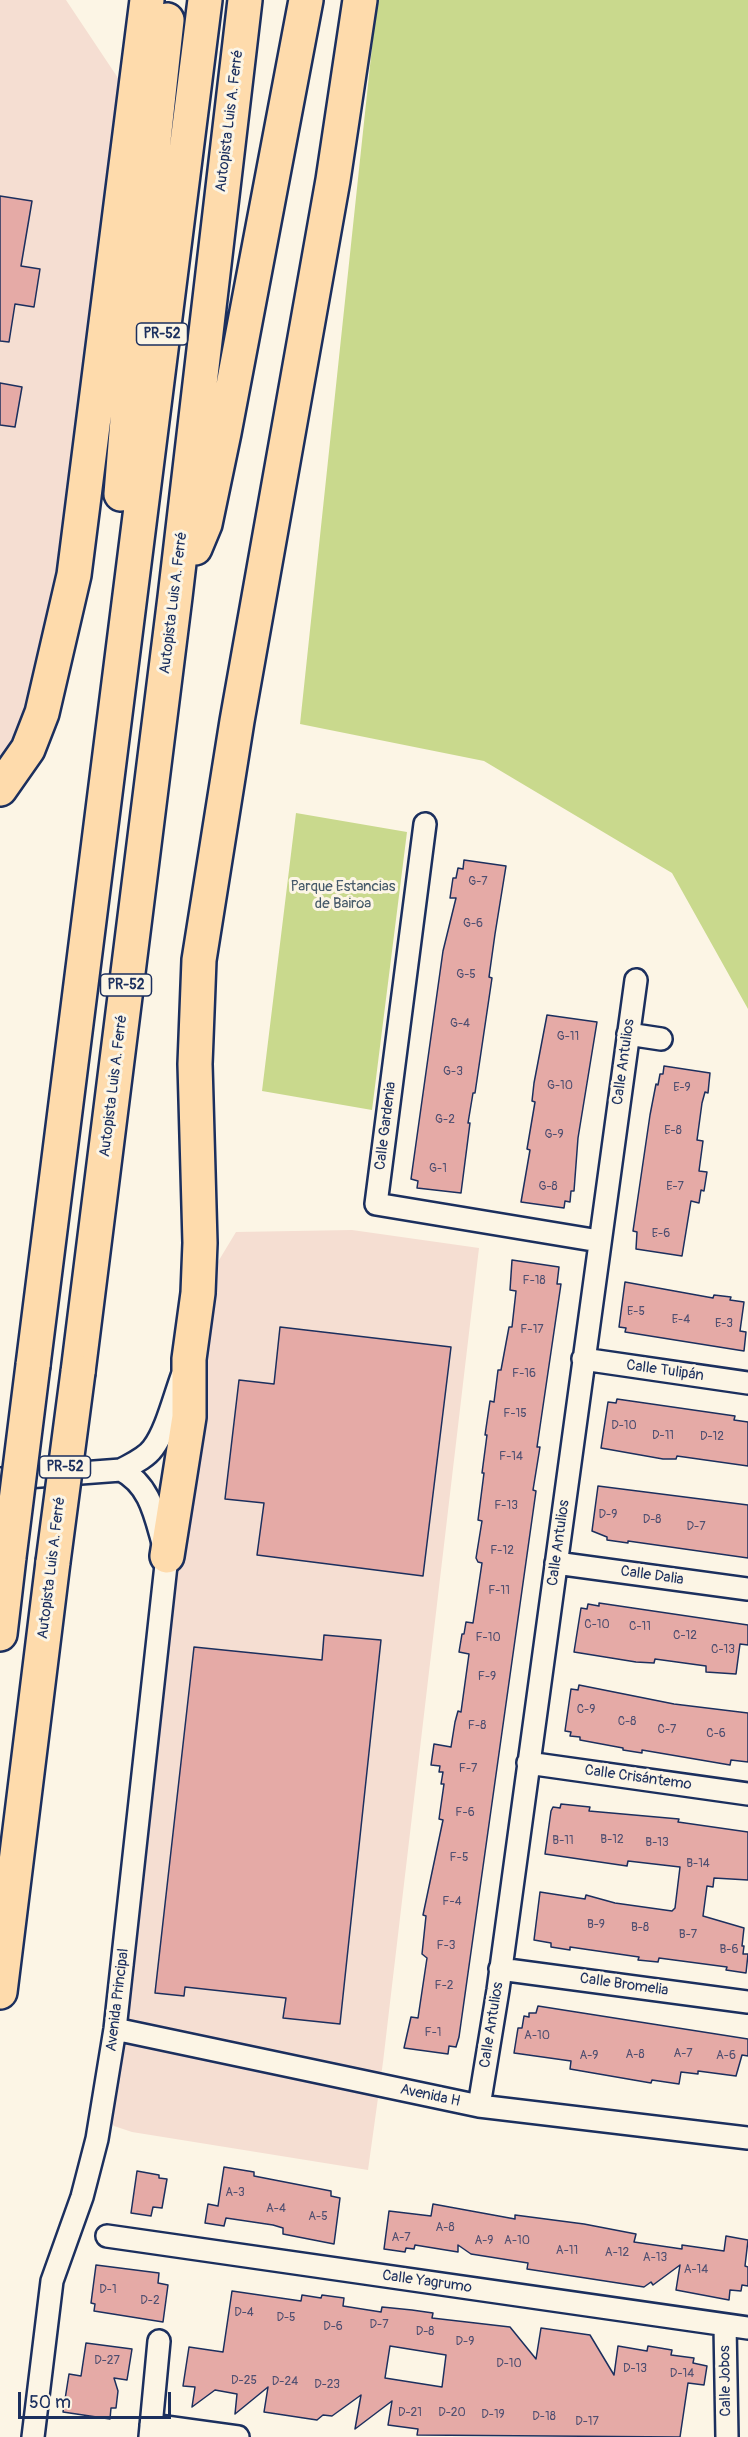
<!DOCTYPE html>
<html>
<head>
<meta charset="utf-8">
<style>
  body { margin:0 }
  #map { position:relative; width:748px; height:2437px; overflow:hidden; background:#fcf5e5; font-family:Pangolin,sans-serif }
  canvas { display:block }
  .scale { position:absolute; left:18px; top:2392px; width:153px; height:27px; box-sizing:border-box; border:3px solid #1b2f5e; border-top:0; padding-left:8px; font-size:18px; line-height:21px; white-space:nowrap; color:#1b2f5e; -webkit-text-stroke:4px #fcf5e5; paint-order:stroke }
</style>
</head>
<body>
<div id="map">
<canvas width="748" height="2437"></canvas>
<div class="scale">50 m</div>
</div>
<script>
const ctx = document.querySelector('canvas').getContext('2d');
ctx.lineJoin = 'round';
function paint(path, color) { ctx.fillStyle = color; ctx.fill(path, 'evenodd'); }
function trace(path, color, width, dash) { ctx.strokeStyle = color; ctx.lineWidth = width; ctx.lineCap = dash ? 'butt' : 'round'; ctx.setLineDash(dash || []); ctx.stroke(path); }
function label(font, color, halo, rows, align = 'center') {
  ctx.font = font + ' Pangolin,sans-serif'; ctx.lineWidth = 6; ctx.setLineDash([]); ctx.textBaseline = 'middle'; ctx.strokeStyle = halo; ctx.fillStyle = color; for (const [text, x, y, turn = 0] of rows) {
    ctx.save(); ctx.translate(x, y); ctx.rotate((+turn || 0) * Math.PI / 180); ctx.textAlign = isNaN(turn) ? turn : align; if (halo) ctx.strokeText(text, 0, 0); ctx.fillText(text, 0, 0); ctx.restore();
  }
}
const built = new Path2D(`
  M0,0H66L134,102L86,552L0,779Z
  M352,1230L479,1248L383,2062L368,2170L132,2132L114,2126L101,2107L207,1280L236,1232Z`);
const green = new Path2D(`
  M377,0H748V1009L672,873L484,761L300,724Z
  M296,813L407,832L372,1110L262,1091Z`);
const building = new Path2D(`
  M0,196L32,201L21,266L40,269L34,307L15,304L9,342L0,341Z
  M0,383L22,387L15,427L0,425Z
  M464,860L506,866L495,934L489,977L492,978L475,1093H473L468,1123H470L461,1193L417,1188L418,1181L411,1179L443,951L456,898H450L453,878H456L458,868L463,869Z
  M547,1015L597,1022L578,1138L574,1191H571L570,1202L565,1201L564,1208L521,1202L530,1150L527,1149L535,1102L532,1101L534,1083Z
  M664,1066L710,1073L708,1093L705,1092L702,1103L697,1140L703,1141L699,1171L707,1172L704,1191L701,1190L699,1203L691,1201L682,1256L636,1249L637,1232L633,1231L650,1115L656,1084L658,1085L660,1074H663Z
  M512,1260L559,1267L557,1284H561L537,1447H540L533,1490L536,1491L459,2037L456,2047L449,2046L448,2054L404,2048L411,2017L418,2018L427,1958L422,1954L426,1916L423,1915L443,1820L439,1819L444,1784H441L443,1772H439L440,1766L431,1765L434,1744L451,1747L455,1722L458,1711L461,1712L469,1654L459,1652L462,1634H464L466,1622L473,1623L482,1563L478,1562L476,1558L482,1521L478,1520L484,1473H482L487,1435H485L490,1401L494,1402L498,1370H501L509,1327H512L516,1291L510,1290Z
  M625,1282L713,1298L714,1295L731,1297L730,1300L744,1302L740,1331L746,1332L744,1351L625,1332L626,1328L619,1327Z
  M280,1327L451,1347L423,1576L257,1555L264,1503L225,1499L239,1380L274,1384Z
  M617,1399L735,1416L734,1420L748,1422V1466L677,1456L676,1459H663L601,1448L608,1402L616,1403Z
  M598,1486L748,1505V1558L628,1541V1543L607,1540V1537L592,1531Z
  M599,1603L748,1625V1645L740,1644L736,1674L706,1672V1666L655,1659L654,1663L636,1662L574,1652L581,1608L587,1609L588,1604L599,1606Z
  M324,1635L381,1640L340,2024L283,2018L286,1998L185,1987L184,1996L155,1993L194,1647L322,1660Z
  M579,1685L674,1704L748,1713V1762L731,1760L730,1765L642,1750V1753L623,1750V1748L580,1740V1737L570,1736L571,1732L565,1731L571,1689L578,1690Z
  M561,1804L590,1807L589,1811L679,1819L678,1822L748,1832V1880L714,1878L713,1887L707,1886L703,1916L744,1928L742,1946H744L743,1954H748L746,1973L726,1970L727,1967L659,1958L658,1962L638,1960L639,1957L570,1947V1950L551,1947V1943L534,1940L540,1892L585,1899L586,1895L615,1903L672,1911L675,1908L680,1867L628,1861L627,1866L545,1854L551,1811L553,1807L560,1808Z
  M538,2006L748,2039V2056L742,2055L736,2076L698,2071V2074L681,2072L679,2084L652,2080L651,2083L570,2069L571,2061L514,2053L518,2028H522L524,2016L529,2017V2013H536Z
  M224,2167L254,2172V2176L331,2191V2196L340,2198L334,2244L283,2234V2228L273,2225L226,2218L224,2226L205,2223L208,2204L218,2206Z
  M137,2171L159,2175V2178L167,2179L162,2208L153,2207L151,2216L131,2213Z
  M433,2204L515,2219V2215L584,2224L636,2234L634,2242L682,2249V2245L724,2251L726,2236L748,2240L745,2266L748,2267V2286L742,2285L741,2291L730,2290L729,2300L676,2290L680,2265L653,2285L651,2282L644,2287L527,2269L528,2263L471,2254L458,2245V2252L415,2245L414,2249L406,2248L405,2252L384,2249L389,2211L431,2216Z
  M96,2265L159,2273L158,2283L168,2285L163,2322L94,2311L95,2304L91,2303Z
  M232,2291L301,2301L302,2295L321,2298L322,2295L344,2298L343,2306L381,2312L382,2307L412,2310L433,2313L432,2318L510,2327L536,2359L541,2328L590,2335L614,2375L618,2346L647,2351L648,2346L672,2350L671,2355L694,2358L693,2363L707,2366L704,2385L688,2383L680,2437L417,2435L418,2429L388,2425L392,2401L355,2429L361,2395L332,2416L323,2415L317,2420L264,2412L268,2387L235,2414L237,2394L215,2390L192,2407L195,2387L183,2386L189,2347L223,2352ZM390,2346L446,2355L442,2387L385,2378Z
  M86,2343L132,2349L127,2380L114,2378L118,2391L116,2408H111L110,2419L63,2412L69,2374L81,2376Z`);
const street = new Path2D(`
  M425,824L376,1204L599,1241
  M628,1034L661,1039
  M583,1359L748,1383
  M0,1479L121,1470C132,1464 146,1458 153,1448C166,1431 174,1398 182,1376
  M556,1563L748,1589
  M528,1763L748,1794
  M500,1969L748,2002
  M115,2029L479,2106L748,2138
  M479,2106L498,1990L636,980
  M107,2236L748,2328
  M725,2325L727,2437
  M151,2425L238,2437
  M33,2437L52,2281L82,2197L97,2139L115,2029L167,1556C156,1524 154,1487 121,1470
  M150,2437L159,2341`);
const highway = new Path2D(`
  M121,494L137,297L167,20
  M195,548L205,524L224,433L306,0
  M0,789L28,749L42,713L74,575L147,0
  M33,1365L205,0
  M78,1372L175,597L245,0
  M167,1556L189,1417V1359L198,1293L200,1243L195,1064L199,960L237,721L333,180L360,0
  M0,1634L9,1557
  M0,1992L53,1562`);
const highwayBridge = new Path2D(`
  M9,1557L33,1365
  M53,1562L78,1372`);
const numberNames = [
  ["G-7",478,882],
  ["G-6",473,924],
  ["G-5",466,975],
  ["G-4",460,1024],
  ["G-11",568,1037],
  ["G-3",453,1072],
  ["G-10",560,1086],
  ["E-9",682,1088],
  ["G-2",445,1120],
  ["E-8",673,1131],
  ["G-9",554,1135],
  ["G-1",438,1169],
  ["G-8",548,1187],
  ["E-7",675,1187],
  ["E-6",661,1234],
  ["F-18",534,1281],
  ["E-5",636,1312],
  ["E-4",681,1320],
  ["E-3",724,1324],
  ["F-17",532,1330],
  ["F-16",524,1374],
  ["F-15",515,1414],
  ["D-10",624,1426],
  ["D-11",663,1436],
  ["D-12",712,1437],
  ["F-14",511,1457],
  ["F-13",506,1506],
  ["D-9",608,1515],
  ["D-8",652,1520],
  ["D-7",696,1527],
  ["F-12",502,1551],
  ["F-11",499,1591],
  ["C-10",597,1625],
  ["C-11",640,1627],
  ["C-12",685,1636],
  ["F-10",488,1638],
  ["C-13",723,1650],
  ["F-9",487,1677],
  ["C-9",586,1710],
  ["C-8",627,1722],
  ["F-8",477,1726],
  ["C-7",667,1730],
  ["C-6",716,1734],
  ["F-7",468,1769],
  ["F-6",465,1813],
  ["B-12",612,1840],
  ["B-11",563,1841],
  ["B-13",657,1843],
  ["F-5",459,1858],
  ["B-14",698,1864],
  ["F-4",452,1902],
  ["B-9",596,1925],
  ["B-8",640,1928],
  ["B-7",688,1935],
  ["F-3",446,1946],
  ["B-6",729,1950],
  ["F-2",444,1986],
  ["F-1",433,2033],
  ["A-10",537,2036],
  ["A-7",683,2054],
  ["A-8",635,2055],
  ["A-9",589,2056],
  ["A-6",726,2056],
  ["A-3",235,2193],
  ["A-4",276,2209],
  ["A-5",318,2217],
  ["A-8",445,2228],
  ["A-7",401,2238],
  ["A-9",484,2241],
  ["A-10",517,2241],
  ["A-11",567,2251],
  ["A-12",617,2253],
  ["A-13",655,2258],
  ["A-14",696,2270],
  ["D-1",108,2290],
  ["D-2",150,2301],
  ["D-4",244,2313],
  ["D-5",286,2318],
  ["D-7",379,2325],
  ["D-6",333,2327],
  ["D-8",425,2332],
  ["D-9",465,2342],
  ["D-27",107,2361],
  ["D-10",509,2364],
  ["D-13",635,2369],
  ["D-14",682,2374],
  ["D-25",244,2381],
  ["D-24",285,2382],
  ["D-23",327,2385],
  ["D-21",410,2413],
  ["D-20",452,2413],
  ["D-19",493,2415],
  ["D-18",544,2417],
  ["D-17",587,2422]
];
const shields = [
  [162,334,51],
  [126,985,51],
  [65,1467,51]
];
const shieldNames = [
  ["PR-52",162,334],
  ["PR-52",126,985],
  ["PR-52",65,1467]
];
const streetNames = [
  ["Autopista Luis A. Ferré",230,121,-83],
  ["Autopista Luis A. Ferré",174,603,-83],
  ["Calle Antulios",624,1062,-82],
  ["Autopista Luis A. Ferré",114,1086,-83],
  ["Calle Gardenia",386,1126,-83],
  ["Calle Tulipán",665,1371,8],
  ["Calle Antulios",559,1543,-82],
  ["Autopista Luis A. Ferré",52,1568,-83],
  ["Calle Dalia",652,1576,8],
  ["Calle Crisántemo",638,1778,8],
  ["Calle Bromelia",624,1985,8],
  ["Avenida Principal",118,2000,-83],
  ["Calle Antulios",492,2025,-81],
  ["Avenida H",430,2096,12],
  ["Calle Yagrumo",427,2282,8],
  ["Calle Jobos",726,2381,-91]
];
const parkNames = [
  ["Parque Estancias",343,887],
  ["de Bairoa",343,904]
];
paint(built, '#f5ded2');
paint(green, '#c9d98d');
paint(building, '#e5aaa6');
trace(building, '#1b2f5e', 1.5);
trace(street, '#1b2f5e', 26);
trace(highway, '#1b2f5e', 38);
trace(street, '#fcf5e5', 21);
trace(highway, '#fedbac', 33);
trace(highwayBridge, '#1b2f5e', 38, []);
trace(highwayBridge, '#fedbac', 33);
label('12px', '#4e4e70', null, numberNames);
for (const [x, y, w] of shields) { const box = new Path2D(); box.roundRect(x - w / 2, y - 11, w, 22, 4.5); ctx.fillStyle = '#fcf5e5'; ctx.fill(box); trace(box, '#1b2f5e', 1.5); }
label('bold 14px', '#1b2f5e', null, shieldNames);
label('15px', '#1b2f5e', '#fcf5e5', streetNames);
label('15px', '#465a6a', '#fcf5e5', parkNames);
</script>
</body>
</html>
